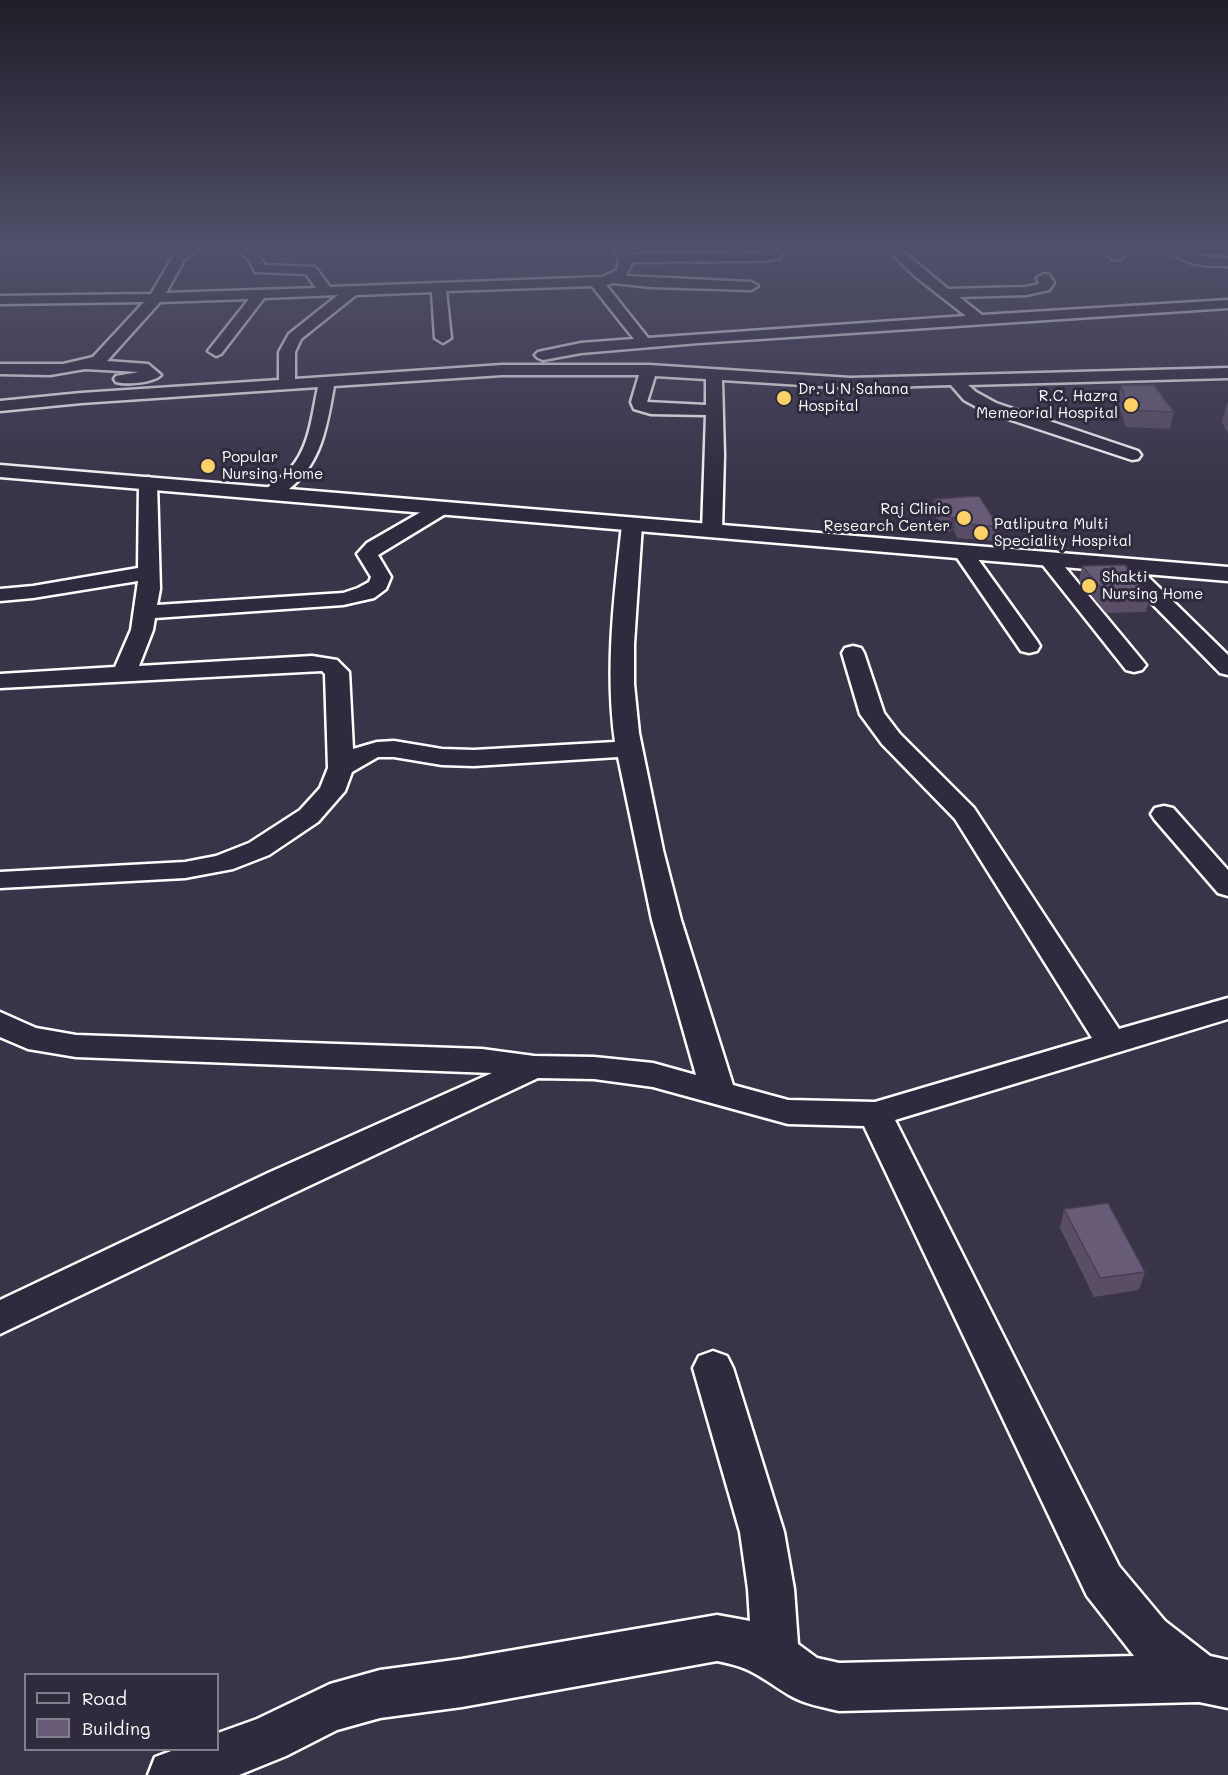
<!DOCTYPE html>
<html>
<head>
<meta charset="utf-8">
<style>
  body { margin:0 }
  #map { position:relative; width:1228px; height:1775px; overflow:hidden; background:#3a3449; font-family:Mali,sans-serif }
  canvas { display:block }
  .legend { position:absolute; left:24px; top:1673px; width:195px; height:78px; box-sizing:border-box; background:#2f2a3d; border:2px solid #827f8b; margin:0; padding:8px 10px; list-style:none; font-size:18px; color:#fff }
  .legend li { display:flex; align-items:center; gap:12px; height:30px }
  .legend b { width:30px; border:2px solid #827f8b }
</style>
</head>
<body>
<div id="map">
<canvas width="1228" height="1775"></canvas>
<ul class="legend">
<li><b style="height:8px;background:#2f2a3d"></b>Road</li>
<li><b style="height:16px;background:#675b77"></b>Building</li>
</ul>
</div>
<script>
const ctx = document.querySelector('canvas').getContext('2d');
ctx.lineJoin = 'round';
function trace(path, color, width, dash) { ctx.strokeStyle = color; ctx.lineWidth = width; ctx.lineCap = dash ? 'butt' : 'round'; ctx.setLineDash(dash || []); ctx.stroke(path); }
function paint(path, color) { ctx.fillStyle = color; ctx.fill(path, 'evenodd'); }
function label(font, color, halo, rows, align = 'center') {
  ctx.font = font + ' Mali,sans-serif'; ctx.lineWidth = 6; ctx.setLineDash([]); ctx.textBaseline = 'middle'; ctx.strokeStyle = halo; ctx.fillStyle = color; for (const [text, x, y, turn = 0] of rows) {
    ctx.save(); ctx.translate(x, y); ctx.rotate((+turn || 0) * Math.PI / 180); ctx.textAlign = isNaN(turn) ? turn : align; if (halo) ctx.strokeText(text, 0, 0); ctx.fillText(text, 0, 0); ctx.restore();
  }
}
const minor = new Path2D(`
  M186,249H200L184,260L166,293L316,288L306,274L255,272L248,258L236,249C252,249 257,251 265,265L315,267L330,287L603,277L617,270L619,262L616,249H628L630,254L764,253H767L766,249H778L781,255L779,258L764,261L632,262L626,276L751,282L758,286L751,290L652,287L613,283L606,285L648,338L966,316L916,277L887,249H900L948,289L1026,287L1039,284L1037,278L1044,274L1049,275L1054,283L1049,290L1026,295L959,297L982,315L1228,300V308L698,343L581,353L543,360L538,358L535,355L538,352L581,343L634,339L592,286L446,291L451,338L443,343L435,338L432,292L356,295L301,339L295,352V379L502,365H649L851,378L1228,368V378L968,385L976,392L996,403L1138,451L1141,455L1138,459L1132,460L984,411L964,400L951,385L851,388L722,380L724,455L722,531L719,535H705L702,531L706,415L651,414L634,409L631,402L639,375H502L334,386C327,425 322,463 289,489C280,496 275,501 264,498L262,494C269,484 282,478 290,469C310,447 312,414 318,387L81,403L0,411V401L81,393L279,380V352L289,334L338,295L264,298L221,354L216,356L208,351L249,299L160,302L107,361L148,364L161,375C153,383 127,385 116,382L114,379L116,376L139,372L85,369L50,375L0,374V364H63L93,357L144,302L0,304V296L151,294L174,255ZM655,376L706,379V405L647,402Z
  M1104,249H1117L1124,256L1117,260L1112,259Z
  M1169,249H1182L1200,256L1228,258V266C1208,266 1183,266 1169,249Z
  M148,477L155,479L157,483L160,589L157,605L343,593L358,588L369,582L371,577L357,554L367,543L433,505H447L450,509L447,513L378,555L391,577L386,589L374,598L343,605L155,618L153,630L139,666L312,656L337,660L349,672L353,749L377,742L394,741L442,749L474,750L615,742C605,670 614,597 622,525L625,521H639L642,525L634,644V684L639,733L663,850L681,920L733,1085L788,1100L875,1102L1092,1038L955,819L882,744L860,714L842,653L845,648L853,646L861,648L864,653L884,713L900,734L974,808L1119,1029L1228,998V1019L895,1120L1119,1566L1165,1621L1210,1656L1228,1660V1708L1199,1702L839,1711C822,1707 804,1704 789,1695C759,1677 754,1668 717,1661L462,1707L380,1718L337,1730L286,1756L239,1775H148L155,1757L174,1750H218V1733L257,1719L330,1684L380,1670L462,1659L717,1615L750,1621L748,1589L740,1532L693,1368L699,1356L713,1351L727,1356L733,1368L784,1532L794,1589L798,1644L817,1658L839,1663L1134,1656L1087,1596L864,1126L788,1124L653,1087L594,1079L538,1078L294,1193L0,1334V1300L268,1173L492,1073L76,1057L28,1049L0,1037V1012L36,1028L76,1035L482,1049L534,1056L594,1057L653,1063L696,1075L652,920L618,757L474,766L442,765L394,757H378L352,772L345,791L318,822L269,855L233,869L185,878L0,888V872L185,862L216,856L249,843L300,810L320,788L328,768L325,674L322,671L0,688V674L115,667L131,630L138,581L33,598L0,601V589L33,586L138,568L139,483L141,479Z
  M963,546L970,548L1037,641L1040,646L1037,651L1029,653L1021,651L953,552L956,548Z
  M1048,553L1055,555L1142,660L1146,665L1142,670L1134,672L1126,670L1038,559L1041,555Z
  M1126,560L1133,562L1228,655V675L1220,673L1119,570L1116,566L1119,562Z
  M1164,806L1173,808L1228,870V896L1218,893L1155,820L1151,814L1155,808Z`);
const major = new Path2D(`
  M0,465L1228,567V581L0,477Z`);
const wall = new Path2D(`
  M1121,385L1174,412L1170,429L1126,427L1117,401Z
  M1227,403H1228V434L1222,422Z
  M934,499L999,527L996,541L957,538L954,531L949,532L932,513Z
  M1082,566L1150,597L1146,612L1106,613L1079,581Z
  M1064,1209L1145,1272L1139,1290L1094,1297L1060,1228Z`);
const shadedWall = new Path2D(`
  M956,517L954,531L949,532L951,518Z`);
const building = new Path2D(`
  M1121,385H1154L1174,412L1129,410Z
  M979,496L999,527L959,523L956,517L951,518L934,499Z
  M1125,565L1150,597L1110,598L1082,566Z
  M1108,1203L1145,1272L1100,1278L1064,1209Z`);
const markers = [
  [784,398,8,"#ffd166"],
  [1131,405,8,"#ffd166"],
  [208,466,8,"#ffd166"],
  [964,518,8,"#ffd166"],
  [981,533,8,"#ffd166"],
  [1089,586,8,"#ffd166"]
];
const farPoinames = [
  ["Dr. U N Sahana",798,389],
  ["Hospital",798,406],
  ["R.C. Hazra",1118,396,"right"],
  ["Memeorial Hospital",1118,413,"right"],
  ["Popular",222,457],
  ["Nursing Home",222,474],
  ["Raj Clinic",950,509,"right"],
  ["Research Center",950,526,"right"],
  ["Patliputra Multi",994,524],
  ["Speciality Hospital",994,541],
  ["Shakti",1102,577],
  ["Nursing Home",1102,594]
];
trace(minor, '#fff', 5);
trace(major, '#fff', 5);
paint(minor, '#2f2a3d');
paint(major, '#2f2a3d');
paint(wall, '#594e66');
paint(shadedWall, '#484053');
paint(building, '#675b77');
trace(building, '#484053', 1.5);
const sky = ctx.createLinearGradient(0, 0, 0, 497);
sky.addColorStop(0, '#201d28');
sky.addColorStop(0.5, '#4f506a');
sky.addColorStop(1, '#4f506a00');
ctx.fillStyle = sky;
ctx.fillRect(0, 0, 1228, 497);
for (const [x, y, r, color] of markers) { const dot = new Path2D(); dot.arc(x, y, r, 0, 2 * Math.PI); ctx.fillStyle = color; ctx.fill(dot); trace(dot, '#2f2a3d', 2); }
label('15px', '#fff', '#2f2a3d', farPoinames, 'left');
</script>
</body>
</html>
